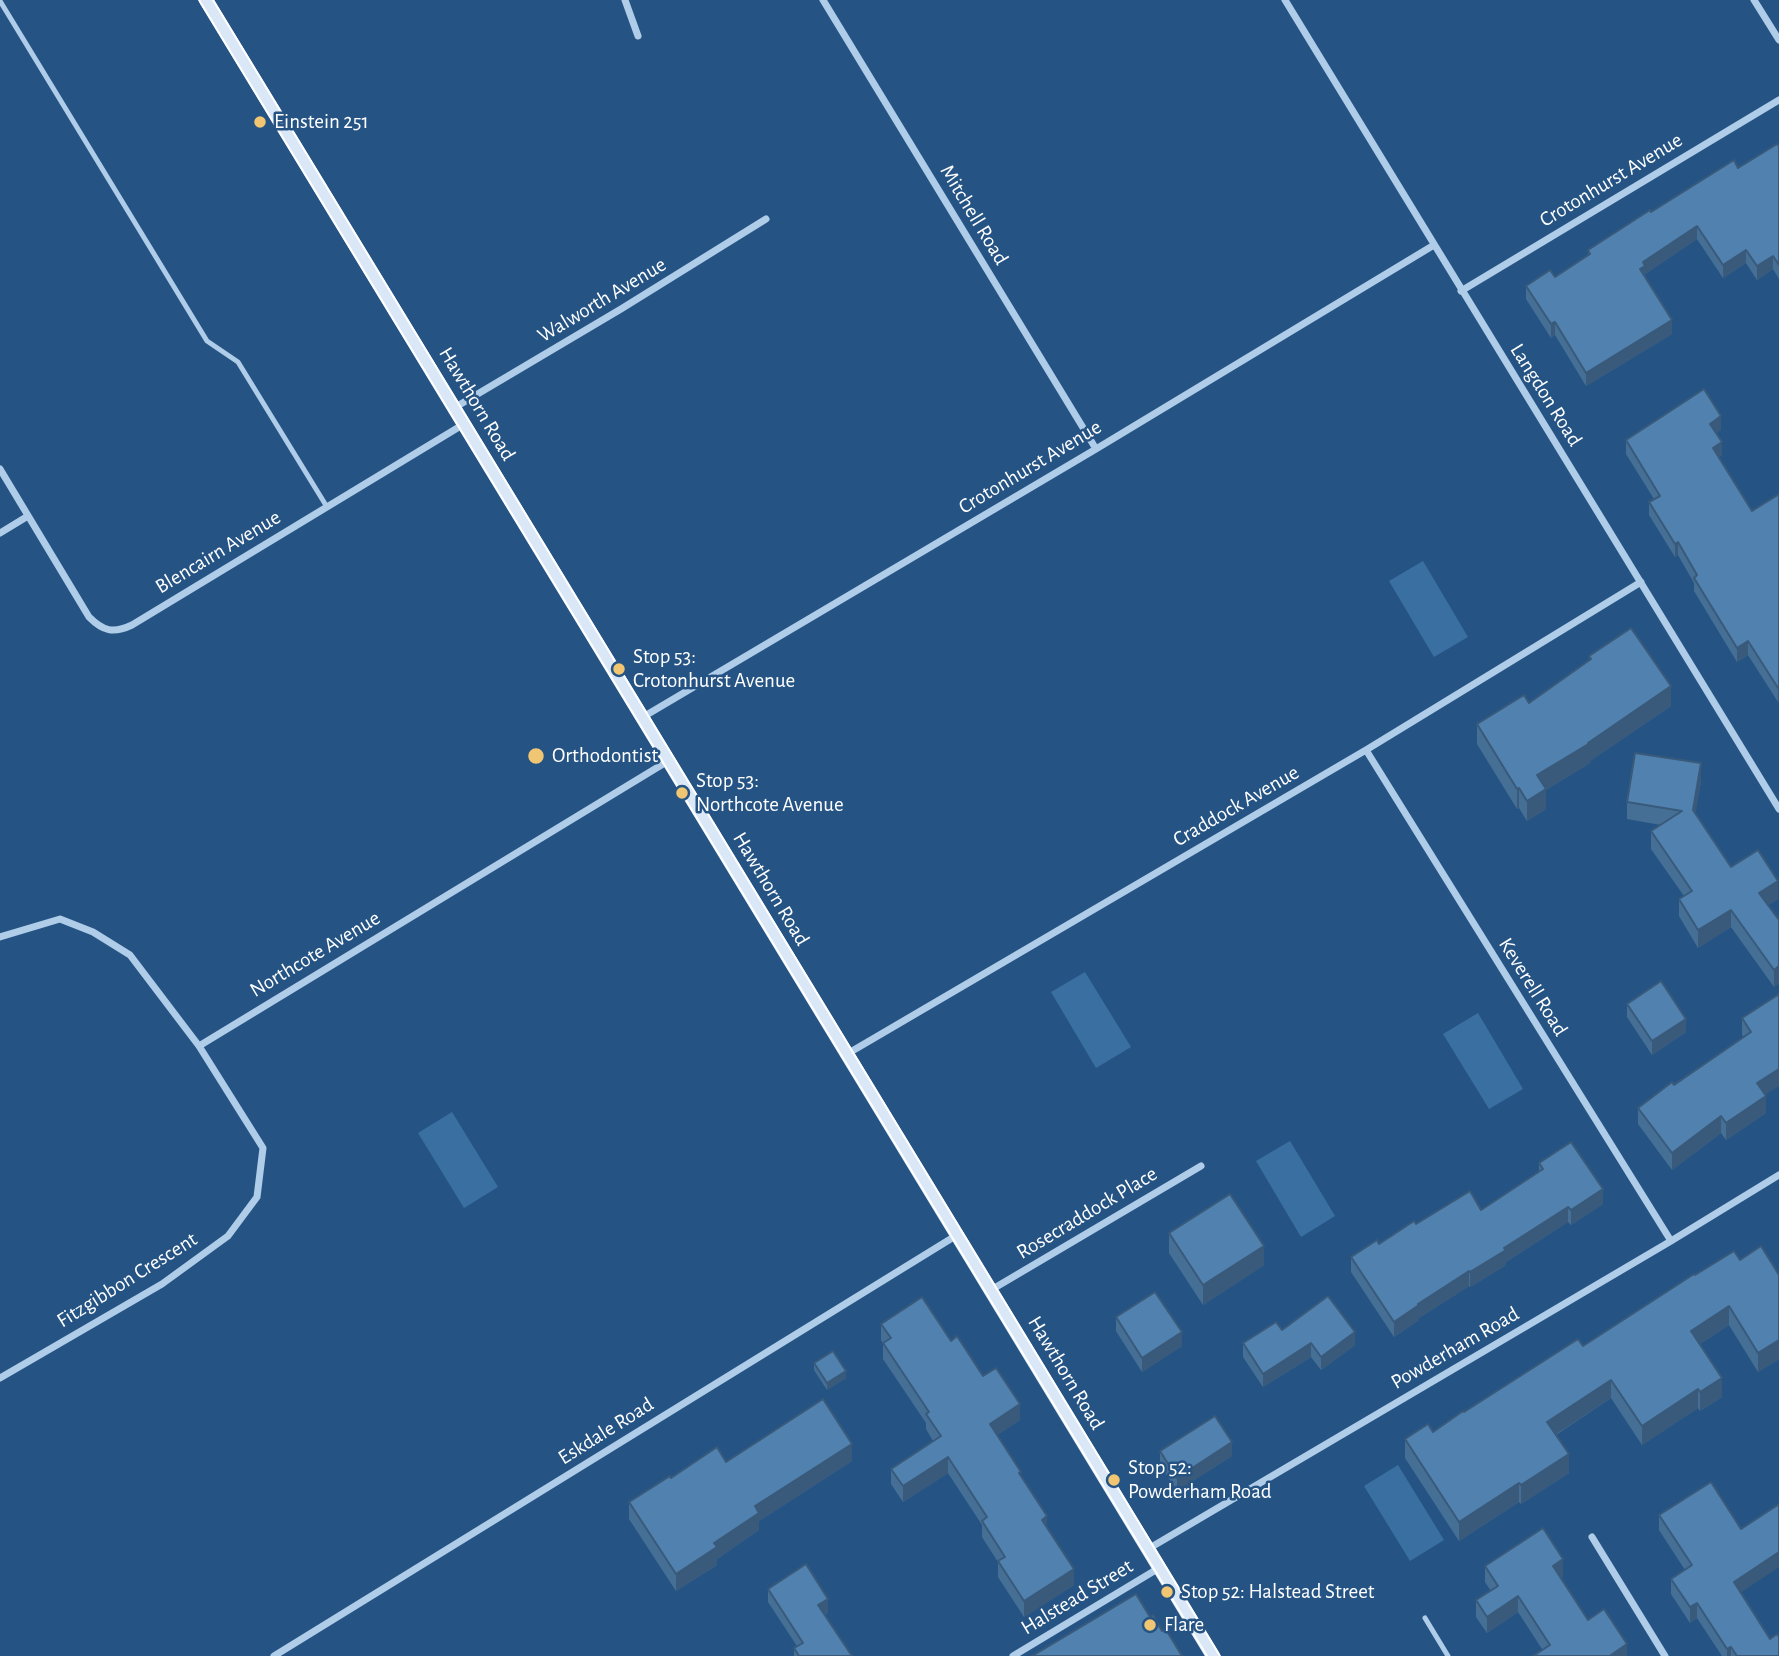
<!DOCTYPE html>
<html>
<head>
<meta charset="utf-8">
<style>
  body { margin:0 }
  canvas { display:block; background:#255484 }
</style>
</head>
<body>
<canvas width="1779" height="1656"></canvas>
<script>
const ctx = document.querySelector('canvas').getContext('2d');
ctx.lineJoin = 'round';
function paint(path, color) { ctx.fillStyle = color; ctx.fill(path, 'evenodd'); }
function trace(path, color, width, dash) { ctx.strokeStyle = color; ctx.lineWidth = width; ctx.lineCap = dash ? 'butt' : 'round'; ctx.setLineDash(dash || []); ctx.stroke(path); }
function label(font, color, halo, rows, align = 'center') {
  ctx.font = font + ' "Alegreya Sans",sans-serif'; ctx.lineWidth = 5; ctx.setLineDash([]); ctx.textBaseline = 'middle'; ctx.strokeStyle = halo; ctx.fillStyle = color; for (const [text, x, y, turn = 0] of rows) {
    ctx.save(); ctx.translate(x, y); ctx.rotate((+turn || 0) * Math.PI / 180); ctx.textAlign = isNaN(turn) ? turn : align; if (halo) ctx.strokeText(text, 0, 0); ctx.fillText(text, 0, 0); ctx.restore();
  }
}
const green = new Path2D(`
  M1423,561L1468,637L1434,657L1389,581Z
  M1085,972L1131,1047L1096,1068L1051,992Z
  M1478,1013L1523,1089L1489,1109L1443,1034Z
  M452,1112L498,1187L464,1208L418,1133Z
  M1290,1141L1335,1216L1301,1237L1256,1161Z
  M1398,1465L1444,1540L1410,1561L1364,1486Z`);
const service = new Path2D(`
  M0,1L207,341L238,362L327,507
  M1425,1618L1448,1656`);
const minor = new Path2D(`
  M625,0L638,36
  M823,0L1096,449
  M1285,0L1779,809
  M1754,0L1779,40
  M1461,291L1779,100
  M454,408L621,309L766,219
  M0,469L89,617C103,631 113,634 132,625L464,424
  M0,533L28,516
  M643,717L1096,449L1434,245
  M1366,750L1671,1241
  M0,937L60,919L93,932L130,955L199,1046L668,761
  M847,1054L1366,750L1641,582
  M991,1290L1201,1166
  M0,1378L162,1284L228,1236L257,1197L263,1148L199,1046
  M1592,1537L1665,1656
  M1148,1549L1671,1241L1779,1175
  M274,1656L957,1235
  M1013,1656L1159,1568`);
const secondary = new Path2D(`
  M206,0L1213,1656`);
const tram = new Path2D(`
  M199,0L1207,1656
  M213,0L1220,1656`);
const wall = new Path2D(`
  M1779,146V279L1773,269L1757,280L1746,263L1723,278L1697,239L1645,274V277L1672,334L1586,386L1555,335L1551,338L1526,299V286L1555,277L1588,255V250L1651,212Z
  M1721,430L1716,433L1722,455L1719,457L1752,511L1779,494V701L1778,702L1748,655L1737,662L1694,591V583L1678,555L1675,557L1649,515V502L1654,499L1626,454V440Z
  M1589,656L1671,706L1590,761V763L1546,790V809L1527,821L1519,808L1517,809L1477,744V724L1529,703L1589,661Z
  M1701,781L1695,814L1731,867L1778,899L1768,905L1779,920L1774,987L1731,927L1698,948L1679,916V899L1684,896L1651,849V831L1661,825L1627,819V802Z
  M1779,994L1765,1095L1766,1113L1726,1140L1721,1133L1672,1170L1638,1124V1108L1744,1037L1742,1035V1018Z
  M1627,1004L1686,1032L1652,1055L1627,1017Z
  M1539,1163L1603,1204L1571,1225L1568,1222L1506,1262V1265L1470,1287L1469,1286L1419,1318V1320L1394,1337L1351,1272V1257L1379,1244L1481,1210L1539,1172Z
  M1169,1233L1264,1265L1203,1305L1169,1253Z
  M1740,1260L1779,1275V1359L1758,1372L1729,1325L1700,1344L1722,1397L1700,1411L1698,1408L1642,1445L1611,1398L1556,1435L1569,1473L1521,1504L1519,1502L1459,1541L1405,1458V1439L1433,1432L1464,1412L1583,1346L1695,1275Z
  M1116,1317L1182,1346L1142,1372L1116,1331Z
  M881,1324L951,1341L983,1376L1020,1420L997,1435L1021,1476L1047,1528L1074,1585L1024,1617L998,1577V1562L982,1537V1525L948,1473L903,1502L891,1484V1469L933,1441L926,1429V1423L883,1359V1343L881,1340Z
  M1282,1330L1355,1345L1321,1370L1311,1357L1263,1387L1243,1357V1343Z
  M814,1363L846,1378L827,1390L814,1370Z
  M1160,1451L1232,1456L1177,1491L1160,1465Z
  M852,1461L759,1521V1530L717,1559V1565L676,1591L629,1519V1502L726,1462Z
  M1659,1515L1740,1592L1779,1656H1722L1697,1618L1690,1623L1671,1594V1579L1685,1570L1659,1530Z
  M1485,1566L1563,1576L1561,1578L1588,1620L1627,1656L1542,1649L1518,1612L1487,1633L1476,1617V1600L1491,1591L1485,1582Z
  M768,1589L828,1612L825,1615L852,1656H794V1648L797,1646L768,1602Z`);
const shadedWall = new Path2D(`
  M1697,226V239L1645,274V279L1640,269L1643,262Z
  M1746,250V263L1723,278V265Z
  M1773,256V269L1757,280V266Z
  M1672,320V334L1586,386V373Z
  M1555,322V335L1551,338V324Z
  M1721,416V430L1710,437V424Z
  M1722,442V455L1713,461V448Z
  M1678,542V555L1675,557V544Z
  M1748,641V655L1737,662V648Z
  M1671,686V706L1590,761V763L1546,790V809L1527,821V801L1537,775Z
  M1778,688H1779V701L1778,702Z
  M1701,763V781L1693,828V810Z
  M1519,788V808L1517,809V789Z
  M1778,881V899L1759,910V893Z
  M1731,910V927L1698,948V930Z
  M1779,966V984L1774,987V970Z
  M1686,1019V1032L1652,1055V1041Z
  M1779,1069V1086L1757,1100V1083Z
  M1766,1096V1113L1726,1140V1123Z
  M1721,1116V1133L1672,1170V1153Z
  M1603,1189V1204L1571,1225V1210Z
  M1568,1207V1222L1506,1262V1265L1470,1287V1272L1504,1248Z
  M1264,1246V1265L1203,1305V1285Z
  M1469,1271V1286L1419,1318V1320L1394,1337V1322L1418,1304Z
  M1729,1306V1325L1691,1350V1331Z
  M1182,1332V1346L1142,1372V1358Z
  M1355,1332V1345L1321,1370V1357Z
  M1779,1340V1359L1758,1372V1353Z
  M1311,1343V1357L1263,1387V1374Z
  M846,1371V1378L827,1390V1383Z
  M1722,1378V1397L1700,1411V1392Z
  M1611,1380V1398L1547,1440V1422Z
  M1698,1389V1408L1642,1445V1426Z
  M1020,1404V1420L990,1440V1424Z
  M1232,1442V1456L1177,1491V1478Z
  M852,1444V1461L759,1521V1530L717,1559V1565L676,1591V1574L714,1543L755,1506Z
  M1569,1454V1473L1521,1504V1485Z
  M948,1457V1473L903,1502V1486Z
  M1519,1483V1502L1459,1541V1522Z
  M1047,1516V1532L1042,1520Z
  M1779,1552V1567L1734,1597V1582Z
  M1563,1559V1576L1553,1583V1566Z
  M1074,1569V1585L1024,1617V1601Z
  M1518,1596V1612L1487,1633V1617Z
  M828,1599V1612L818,1619V1605Z
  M1697,1603V1618L1690,1623V1607Z
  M1627,1644V1656H1611V1655Z
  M1731,1647V1656H1727V1649Z`);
const building = new Path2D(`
  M1777,144L1779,146V265L1773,256L1757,266L1746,250L1723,265L1697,226L1643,262L1645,266L1640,269L1672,320L1586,373L1555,322L1551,324L1526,286L1550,270L1555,277L1590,254L1588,250L1650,210L1651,212L1734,160L1738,168Z
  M1704,389L1721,416L1710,424L1722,442L1713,448L1752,511L1779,494V688H1778L1748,641L1737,648L1694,578L1697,575L1678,542L1675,544L1649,502L1660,496L1626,440Z
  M1631,628L1671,686L1588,743H1590L1537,775L1546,789L1527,801L1519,788L1517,789L1477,724L1524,695L1529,703L1591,659L1589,656Z
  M1635,753L1701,763L1693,810L1731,867L1758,850L1778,881L1759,893L1779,920V966L1774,970L1731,910L1698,930L1679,899L1692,891L1651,831L1682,811L1627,802Z
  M1661,981L1686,1019L1652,1041L1627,1004Z
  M1779,994V1069L1757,1083L1766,1096L1726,1123L1721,1116L1672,1153L1638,1108L1672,1082L1674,1085L1751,1032L1742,1018Z
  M1571,1142L1603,1189L1571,1210L1568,1207L1504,1248L1506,1250L1470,1272L1469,1271L1418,1304L1419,1305L1394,1322L1351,1257L1377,1240L1379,1244L1414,1221L1416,1224L1470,1191L1481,1210L1543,1169L1539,1163Z
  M1230,1194L1264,1246L1203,1285L1169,1233Z
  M1761,1246L1779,1275V1340L1758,1353L1729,1306L1691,1331L1722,1378L1700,1392L1698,1389L1642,1426L1611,1380L1547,1422L1569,1454L1521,1485L1519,1483L1459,1522L1405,1439L1428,1424L1433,1432L1463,1411L1464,1412L1578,1339L1583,1346L1694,1274L1695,1275L1734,1251L1740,1260Z
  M1155,1292L1182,1332L1142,1358L1116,1317Z
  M1328,1296L1355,1332L1321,1357L1311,1343L1263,1374L1243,1343L1276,1322L1282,1330Z
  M922,1297L951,1341L957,1336L983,1376L996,1368L1020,1404L990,1424L1021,1472L1019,1473L1047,1516L1042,1520L1074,1569L1024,1601L998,1561L1005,1557L982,1521L987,1517L948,1457L903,1486L891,1469L941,1436L926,1414L929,1412L883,1343L891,1338L881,1324Z
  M833,1351L846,1371L827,1383L814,1363Z
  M823,1399L852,1444L755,1506L759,1513L714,1543L717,1547L676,1574L629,1502L670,1476L671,1478L717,1447L726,1462Z
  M1215,1416L1232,1442L1177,1478L1160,1451Z
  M1711,1482L1741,1529L1779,1504V1552L1734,1582L1770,1639L1777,1634L1779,1637V1656H1737L1731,1647L1727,1649L1697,1603L1690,1607L1671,1579L1692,1565L1659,1515Z
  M1543,1528L1563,1559L1553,1566L1588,1620L1604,1609L1627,1644L1611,1655L1612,1656H1533L1550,1645L1518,1596L1487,1617L1476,1600L1498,1586L1485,1566Z
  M806,1564L828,1599L818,1605L852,1656H799L794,1648L803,1643L768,1589Z
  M1136,1594L1150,1617L1153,1615L1162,1631L1165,1628L1182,1656H1032Z`);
const markers = [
  [260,122,7,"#f1c673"],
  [619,669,7,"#f1c673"],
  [536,756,9,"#f1c673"],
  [682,793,7,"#f1c673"],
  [1114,1480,7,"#f1c673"],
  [1167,1592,7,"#f1c673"],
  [1150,1625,7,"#f1c673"]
];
const poiNames = [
  ["Einstein 251",274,122],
  ["Stop 53:",633,657],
  ["Crotonhurst Avenue",633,681],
  ["Orthodontist",552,756],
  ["Stop 53:",696,781],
  ["Northcote Avenue",696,805],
  ["Stop 52:",1128,1468],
  ["Powderham Road",1128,1492],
  ["Stop 52: Halstead Street",1181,1592],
  ["Flare",1164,1625]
];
const streetNames = [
  ["Crotonhurst Avenue",1611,180,-31],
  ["Mitchell Road",974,215,59],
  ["Walworth Avenue",602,300,-31],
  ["Langdon Road",1546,395,58],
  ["Hawthorn Road",477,404,59],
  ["Crotonhurst Avenue",1030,467,-31],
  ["Blencairn Avenue",218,552,-31],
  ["Craddock Avenue",1236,806,-30],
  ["Hawthorn Road",771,889,59],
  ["Northcote Avenue",315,954,-31],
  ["Keverell Road",1533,987,58],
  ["Rosecraddock Place",1087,1213,-31],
  ["Fitzgibbon Crescent",127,1280,-32],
  ["Powderham Road",1455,1348,-30],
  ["Hawthorn Road",1066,1373,59],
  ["Eskdale Road",606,1431,-32],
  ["Halstead Street",1077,1597,-31]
];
paint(green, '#3a6fa1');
trace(service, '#afcce8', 5);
trace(minor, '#afcce8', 7);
trace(secondary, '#d9e7f7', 14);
trace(tram, '#fff', 2);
paint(wall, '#466f96');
paint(shadedWall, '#395a7a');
paint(building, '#5181ae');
trace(building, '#395a7a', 2);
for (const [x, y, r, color] of markers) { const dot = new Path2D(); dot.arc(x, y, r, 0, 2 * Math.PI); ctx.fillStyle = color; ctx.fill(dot); trace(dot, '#255484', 2.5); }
label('21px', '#fff', '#255484', poiNames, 'left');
label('21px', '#fff', '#255484', streetNames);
</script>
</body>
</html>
